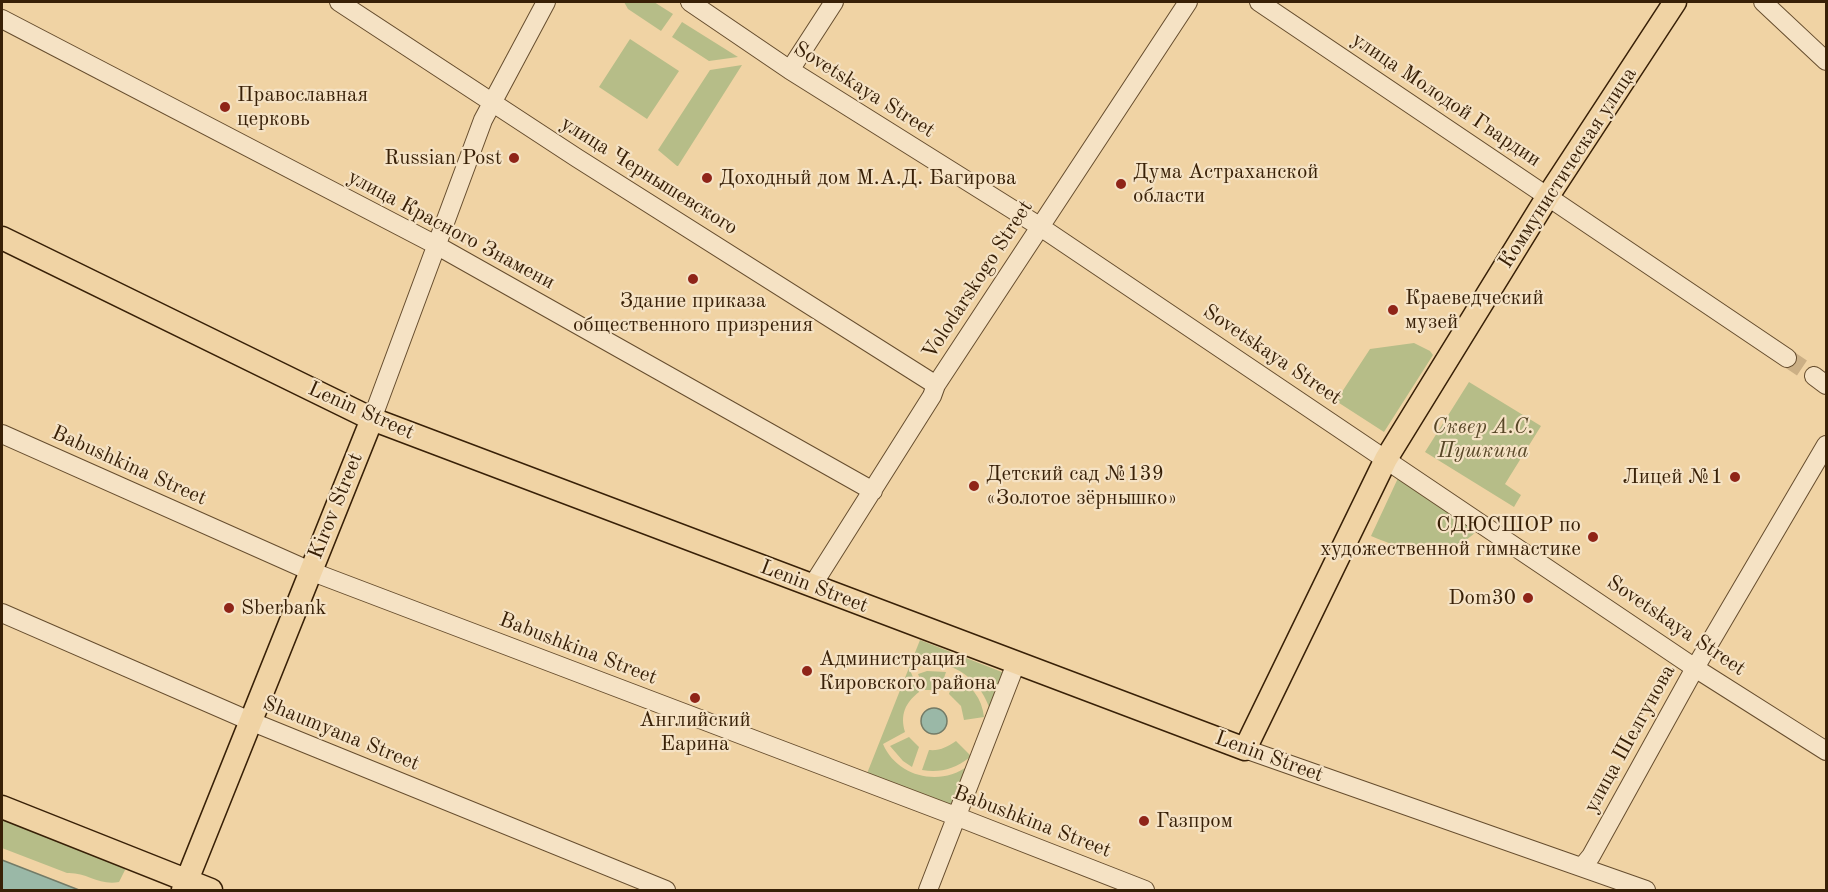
<!DOCTYPE html>
<html>
<head>
<meta charset="utf-8">
<style>
  body { margin:0 }
  #map { position:relative; width:1828px; height:892px; overflow:hidden; background:#f0d3a4; font-family:"Old Standard TT",serif }
  canvas { display:block }
  .frame { position:absolute; inset:0; border:3px solid #382007; pointer-events:none }
</style>
</head>
<body>
<div id="map">
<canvas width="1828" height="892"></canvas>
<div class="frame"></div>
</div>
<script>
const ctx = document.querySelector('canvas').getContext('2d');
ctx.lineJoin = 'round';
function paint(path, color) { ctx.fillStyle = color; ctx.fill(path, 'evenodd'); }
function trace(path, color, width, dash) { ctx.strokeStyle = color; ctx.lineWidth = width; ctx.lineCap = dash ? 'butt' : 'round'; ctx.setLineDash(dash || []); ctx.stroke(path); }
function label(font, color, halo, rows, align = 'center') {
  ctx.font = font + ' "Old Standard TT",serif'; ctx.lineWidth = 4.5; ctx.setLineDash([]); ctx.textBaseline = 'middle'; ctx.strokeStyle = halo; ctx.fillStyle = color; for (const [text, x, y, turn = 0] of rows) {
    ctx.save(); ctx.translate(x, y); ctx.rotate((+turn || 0) * Math.PI / 180); ctx.textAlign = isNaN(turn) ? turn : align; if (halo) ctx.strokeText(text, 0, 0); ctx.fillText(text, 0, 0); ctx.restore();
  }
}
const green = new Path2D(`
  M624,2H654L673,14L661,31L628,9Z
  M682,22L738,57L709,61L672,37Z
  M630,39L679,71L647,119L599,87Z
  M742,65L678,166H677L658,150L710,70Z
  M1414,343L1430,351L1433,355L1384,432L1336,401L1370,349Z
  M1469,382L1541,426L1505,484L1521,495L1514,507L1425,452Z
  M1399,476L1478,530C1446,562 1408,552 1371,536Z
  M920,640L1007,674L990,710C980,677 945,652 910,670L919,692C905,703 900,715 905,732L883,744C897,777 940,787 968,766L955,812L866,776Z
  M927,671L946,672L940,690H925L918,674Z
  M955,676C971,685 982,698 984,717L964,720L961,706L949,694Z
  M909,737L919,747L912,767L903,761L890,746Z
  M956,741L971,756L969,758C954,769 940,773 922,770L929,750C940,751 947,747 956,741Z
  M2,818L126,868L119,882C99,886 87,872 67,873L2,848Z`);
const water = new Path2D(`
  M921 721a13 13 0 1 1 26 0a13 13 0 1 1-26 0Z
  M2,860L79,890H2Z`);
const minorTunnel = new Path2D(`
  M1787,358L1814,376`);
const minor = new Path2D(`
  M339,2L577,158L936,385
  M690,2L790,70L1039,226L1695,668L1826,751
  M1259,2L1787,358
  M1763,2L1826,61
  M2,19L436,245L873,491
  M790,70L834,2
  M1814,376L1826,385
  M372,419L483,120L546,2
  M2,434L310,571L958,817L1145,890
  M812,586L932,396L936,385L1188,2
  M2,613L250,721L666,890
  M1245,749L1646,890
  M1582,867L1591,856L1695,668L1826,445
  M928,890L1013,671`);
const major = new Path2D(`
  M2,238L372,419L1245,749L1386,459L1548,196L1675,2
  M2,807L211,890
  M183,890L372,419`);
const markers = [
  [225,107,6,"#8f2418"],
  [514,158,6,"#8f2418"],
  [707,178,6,"#8f2418"],
  [1121,184,6,"#8f2418"],
  [693,279,6,"#8f2418"],
  [1393,310,6,"#8f2418"],
  [1735,477,6,"#8f2418"],
  [974,486,6,"#8f2418"],
  [1593,537,6,"#8f2418"],
  [1528,598,6,"#8f2418"],
  [229,608,6,"#8f2418"],
  [807,671,6,"#8f2418"],
  [695,698,6,"#8f2418"],
  [1144,821,6,"#8f2418"]
];
const streetNames = [
  ["Sovetskaya Street",864,90,32],
  ["улица Молодой Гвардии",1446,100,34],
  ["Коммунистическая улица",1568,168,-57],
  ["улица Чернышевского",649,176,32],
  ["улица Красного Знамени",451,230,28],
  ["Volodarskogo Street",978,280,-57],
  ["Sovetskaya Street",1272,355,34],
  ["Lenin Street",361,411,24],
  ["Babushkina Street",129,466,24],
  ["Kirov Street",336,506,-68],
  ["Lenin Street",814,587,21],
  ["Sovetskaya Street",1676,626,34],
  ["Babushkina Street",578,649,21],
  ["Shaumyana Street",341,734,22],
  ["улица Шелгунова",1630,739,-61],
  ["Lenin Street",1269,757,20],
  ["Babushkina Street",1032,822,21]
];
const poiNames = [
  ["Православная",237,95],
  ["церковь",237,119],
  ["Russian Post",502,158,"right"],
  ["Дума Астраханской",1133,172],
  ["области",1133,196],
  ["Доходный дом М.А.Д. Багирова",719,178],
  ["Краеведческий",1405,298],
  ["музей",1405,322],
  ["Здание приказа",693,301,"center"],
  ["общественного призрения",693,325,"center"],
  ["Детский сад №139",986,474],
  ["«Золотое зёрнышко»",986,498],
  ["Лицей №1",1723,477,"right"],
  ["СДЮСШОР по",1581,525,"right"],
  ["художественной гимнастике",1581,549,"right"],
  ["Dom30",1516,598,"right"],
  ["Sberbank",241,608],
  ["Администрация",819,659],
  ["Кировского района",819,683],
  ["Английский",695,720,"center"],
  ["Еарина",695,744,"center"],
  ["Газпром",1156,821]
];
const parkNames = [
  ["Сквер А.С.",1483,427],
  ["Пушкина",1483,451]
];
paint(green, '#b6bd88');
paint(water, '#9ab8a7');
trace(water, '#737b67', 1.5);
trace(minorTunnel, '#cbaf85', 18, [18, 9]);
trace(minor, '#664d2e', 20);
trace(major, '#382007', 25);
trace(minor, '#f5e2c4', 18);
trace(major, '#f0d3a4', 22);
for (const [x, y, r, color] of markers) { const dot = new Path2D(); dot.arc(x, y, r, 0, 2 * Math.PI); ctx.fillStyle = color; ctx.fill(dot); trace(dot, '#f5e2c4', 2); }
label('21px', '#382007', '#f5e2c4', streetNames);
label('21px', '#382007', '#f5e2c4', poiNames, 'left');
label('italic 21px', '#584727', '#f5e2c4', parkNames);
</script>
</body>
</html>
